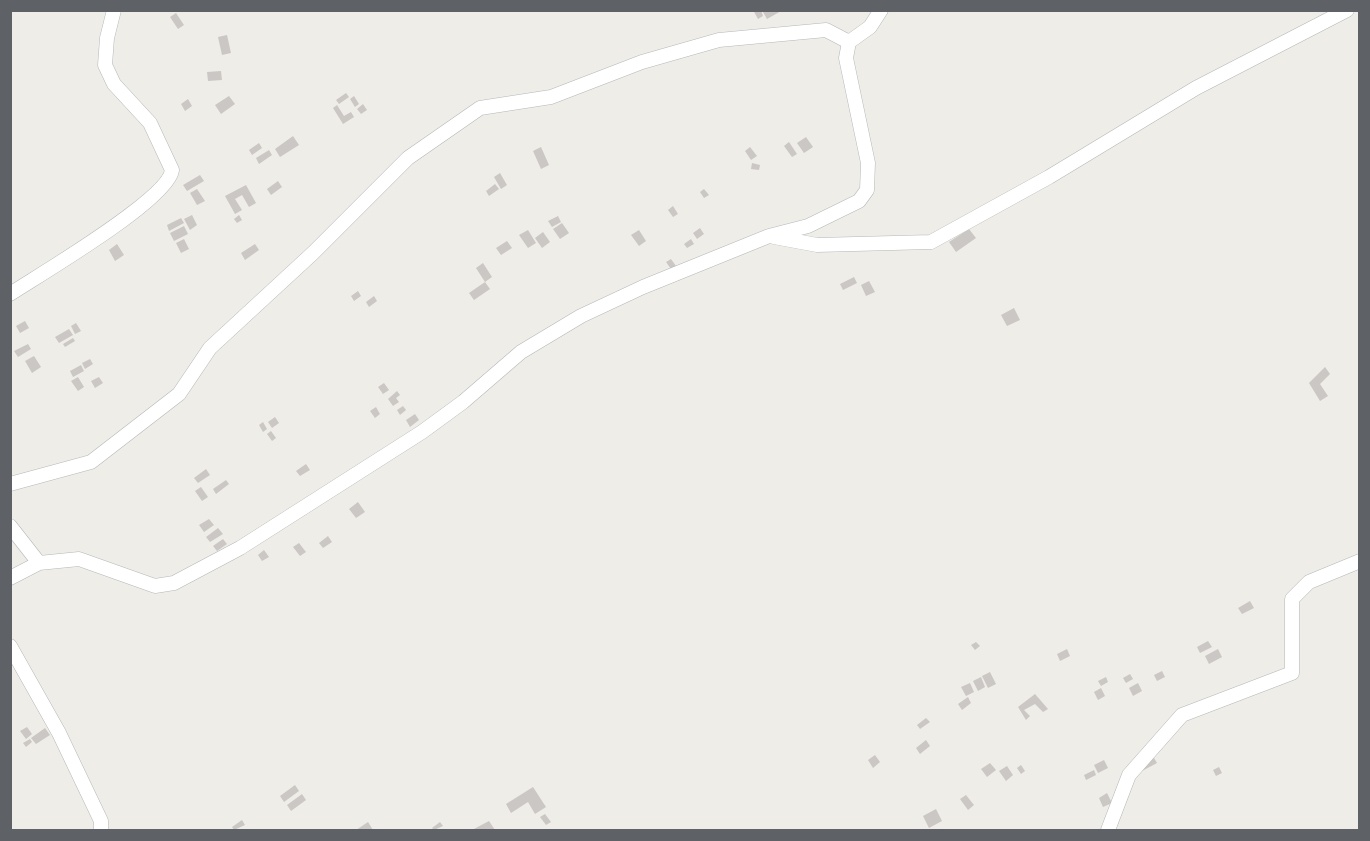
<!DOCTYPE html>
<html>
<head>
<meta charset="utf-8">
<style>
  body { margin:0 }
  #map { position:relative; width:1370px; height:841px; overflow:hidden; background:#efede7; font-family:Figtree,sans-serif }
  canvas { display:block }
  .frame { position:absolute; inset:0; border:12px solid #5e6266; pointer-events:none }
</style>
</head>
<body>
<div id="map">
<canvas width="1370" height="841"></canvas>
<div class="frame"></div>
</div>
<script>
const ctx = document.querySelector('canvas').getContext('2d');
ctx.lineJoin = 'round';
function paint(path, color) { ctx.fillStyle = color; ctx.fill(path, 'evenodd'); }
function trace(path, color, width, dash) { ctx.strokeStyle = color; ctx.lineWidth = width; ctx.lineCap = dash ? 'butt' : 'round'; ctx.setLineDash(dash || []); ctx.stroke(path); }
const building = new Path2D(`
  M753,10H761L763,16L758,19Z
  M766,10H783L767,19L763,12Z
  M176,13L184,25L178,29L170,17Z
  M227,35L231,53L222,55L218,37Z
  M221,71L222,80L208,81L207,72Z
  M346,93L349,97L339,104L336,100Z
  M229,96L235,104L221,114L215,105Z
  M354,96L359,104L355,107L350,99Z
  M188,99L192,106L185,111L181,104Z
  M363,104L367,110L361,114L357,109Z
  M337,105L344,116L351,112L354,117L343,124L333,108Z
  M293,136L299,145L280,157L275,149Z
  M806,137L813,147L804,153L797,143Z
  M789,142L797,154L792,157L784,146Z
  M259,143L262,148L252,155L249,150Z
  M541,147L549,165L541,169L533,151Z
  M750,147L757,156L751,160L745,151Z
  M269,150L272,155L259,164L256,158Z
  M752,163L760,165L759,170L751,169Z
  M500,173L507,185L501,189L494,177Z
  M200,175L204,181L187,191L183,185Z
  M278,181L282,187L271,195L267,189Z
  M495,184L499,189L489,196L486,191Z
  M246,185L256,203L249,207L242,195L235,199L242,210L235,214L225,196Z
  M197,189L205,201L197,205L190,193Z
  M704,189L709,195L704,198L700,192Z
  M673,206L678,214L673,217L668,210Z
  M192,215L197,225L190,230L184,219Z
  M239,215L242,220L237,223L234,219Z
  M558,216L561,222L552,227L548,221Z
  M181,218L184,223L169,231L167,225Z
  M562,223L569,233L560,239L553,229Z
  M184,226L188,234L174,241L170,233Z
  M700,228L704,234L697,239L693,233Z
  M969,229L976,238L956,252L949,242Z
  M528,230L536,243L528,248L519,235Z
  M639,230L646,241L639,246L631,235Z
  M543,232L550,242L542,248L535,238Z
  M184,239L189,249L181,253L176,243Z
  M691,239L694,244L687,248L684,244Z
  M507,241L512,248L501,255L496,248Z
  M117,244L124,255L115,261L109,250Z
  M255,244L259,250L245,260L241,253Z
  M671,259L676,266L671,269L666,262Z
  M483,263L492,277L485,282L476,268Z
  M854,277L857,283L843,290L840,284Z
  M869,281L875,292L866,296L861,285Z
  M485,282L490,289L474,300L469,293Z
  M358,291L361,296L354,301L351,296Z
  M374,296L377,301L369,307L366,302Z
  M1014,308L1020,320L1007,326L1001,315Z
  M25,321L29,328L20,333L16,326Z
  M76,323L81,331L75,334L71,326Z
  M69,329L73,335L59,343L55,337Z
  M73,338L75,341L65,347L63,344Z
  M28,344L31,349L18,357L14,351Z
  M34,356L41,367L32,373L25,361Z
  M90,359L93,364L85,369L82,363Z
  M81,365L84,371L73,377L70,371Z
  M1325,367L1330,374L1320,384L1328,396L1320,401L1309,383Z
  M78,377L84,387L78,391L71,381Z
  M99,377L103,383L95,388L91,381Z
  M384,383L389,390L383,394L378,387Z
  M397,391L400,395L396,398L399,402L393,406L388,399Z
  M403,406L406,410L400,415L397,410Z
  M376,407L380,414L375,418L370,411Z
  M415,414L419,420L410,427L406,420Z
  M275,417L279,423L272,428L268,422Z
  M263,422L267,429L263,432L259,425Z
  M271,431L276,438L272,441L267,434Z
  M306,464L310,470L300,476L296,471Z
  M206,469L210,475L198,483L194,478Z
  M226,480L229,484L216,494L213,489Z
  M201,487L208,497L202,501L195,491Z
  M358,502L365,512L356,518L349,509Z
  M209,519L214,525L204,532L199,525Z
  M218,528L223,534L210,542L206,537Z
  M328,536L332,542L323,548L319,543Z
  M223,539L227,544L217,551L213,546Z
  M299,543L306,552L300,556L293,547Z
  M264,550L269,557L262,561L258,555Z
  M1250,601L1254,608L1242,614L1238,608Z
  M1208,641L1212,647L1200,653L1197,647Z
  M976,642L980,646L975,650L971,645Z
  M1067,649L1070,656L1060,661L1057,654Z
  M1218,649L1222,657L1209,664L1205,656Z
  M1162,671L1165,677L1157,681L1154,675Z
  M990,672L996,684L988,688L982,676Z
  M1130,674L1133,679L1126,683L1123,678Z
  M981,677L985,687L978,691L973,681Z
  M1106,677L1108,682L1101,686L1098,681Z
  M970,683L974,692L966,696L961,687Z
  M1138,683L1142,691L1133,696L1129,688Z
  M1101,688L1105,696L1098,700L1094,692Z
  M1035,694L1048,709L1043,712L1035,704L1024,710L1030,716L1026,720L1018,707Z
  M968,697L971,703L962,710L958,704Z
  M926,718L930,722L920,729L917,725Z
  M27,727L32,734L26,739L20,731Z
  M45,728L50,735L36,744L31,738Z
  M30,739L32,742L26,747L23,743Z
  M926,740L930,746L920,754L916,748Z
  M875,755L880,762L873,768L868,760Z
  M1154,758L1157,763L1142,771L1139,765Z
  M1104,760L1108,768L1098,773L1094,765Z
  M990,763L996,770L987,777L981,769Z
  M1021,765L1025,771L1021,774L1017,768Z
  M1007,766L1013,775L1006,781L999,771Z
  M1219,767L1222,773L1216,776L1213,770Z
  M1094,770L1096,775L1086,780L1084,775Z
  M295,785L299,791L284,802L280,796Z
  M533,787L546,807L535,814L528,802L511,813L506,804Z
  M1107,793L1112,803L1103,807L1099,798Z
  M302,794L306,800L291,811L287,805Z
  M966,795L974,805L968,810L960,799Z
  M936,809L942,821L929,828L923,816Z
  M545,814L551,822L546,825L540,817Z
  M242,820L245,825L234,830L232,827Z
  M489,821L495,830H472Z
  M368,822L373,830H356Z
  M440,822L443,826L434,830L432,828Z`);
const street = new Path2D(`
  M774,237L817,245L931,242L1049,177L1196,88L1347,10
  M10,294C39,275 169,199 172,170L150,123L114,84L105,65L107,38L114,10
  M10,484L91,462L179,394L210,348L313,253L408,158L480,108L551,97L642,62L719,40L826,30L849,42
  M10,526L39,563
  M10,578L39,563L79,559L155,586L174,583L240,548L422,432L463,402L521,352L581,316L643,287L769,236L808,226L859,201L867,190L868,163L846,58L849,42L870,27L881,10
  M10,646L59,733L101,821V830
  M1108,830L1129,775L1182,715L1292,673V599L1309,582L1360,561`);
paint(building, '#cbc7c4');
trace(street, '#b4b7ba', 15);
trace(street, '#fff', 14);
</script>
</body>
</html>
